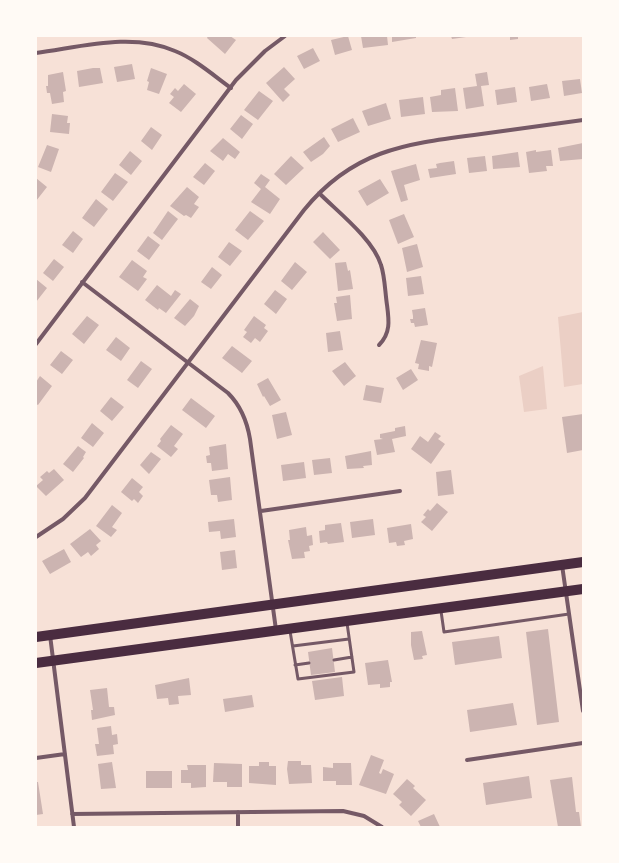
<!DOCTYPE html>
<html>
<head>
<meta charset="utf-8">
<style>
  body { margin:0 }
  #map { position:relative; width:619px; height:863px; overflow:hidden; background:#f7e1d7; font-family:"Titillium Web",sans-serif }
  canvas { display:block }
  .frame { position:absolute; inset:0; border:37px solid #fffaf5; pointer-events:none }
</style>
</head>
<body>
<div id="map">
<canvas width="619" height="863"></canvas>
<div class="frame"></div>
</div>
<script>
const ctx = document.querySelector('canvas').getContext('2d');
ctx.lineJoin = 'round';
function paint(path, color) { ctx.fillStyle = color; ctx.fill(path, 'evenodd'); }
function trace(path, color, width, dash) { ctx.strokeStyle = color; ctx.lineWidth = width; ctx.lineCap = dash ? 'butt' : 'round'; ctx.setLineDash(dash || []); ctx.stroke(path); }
const green = new Path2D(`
  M583,312V384L564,387L558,317Z
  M543,366L547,409L524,412L519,376Z`);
const building = new Path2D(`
  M208,36H230L236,40L225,54L207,38Z
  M348,36L352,50L335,55L331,40Z
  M361,36H387L388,45L363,48Z
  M392,36H416V38L392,42Z
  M451,36H466V37L452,39Z
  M510,36H518V39L510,40Z
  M313,48L320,61L304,69L297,56Z
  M132,64L135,79L117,82L114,67Z
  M284,67L295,79L284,89L290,95L283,102L266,83Z
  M93,68H100L103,83L79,87L77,71Z
  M151,68L167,74L159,94L147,90L149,82L147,81Z
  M63,72L66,91L63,92L64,102L52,104L50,93H47L46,86H48V75Z
  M487,72L489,85L481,86L484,106L466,109L463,88L477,86L475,74Z
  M580,79L582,93L564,96L562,81Z
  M184,84L196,94L181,112L169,103L174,97L170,94L175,88L178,91Z
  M547,84L550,98L531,101L529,87Z
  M515,87L517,102L497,105L495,90Z
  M455,88L458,111L432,112L430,97L441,95V90Z
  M259,91L273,101L258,120L244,110Z
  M423,97L425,114L401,117L399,100Z
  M386,103L391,119L368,126L362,111Z
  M52,114L68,116L67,123H70L69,134L50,132Z
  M241,115L253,124L242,139L230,129Z
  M353,118L360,132L338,142L331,129Z
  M151,127L162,135L152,150L141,141Z
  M324,137L330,146L323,154L311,162L303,152Z
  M223,138L240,152L235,159L228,154L223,161L210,151Z
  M583,143V159L560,161L558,148Z
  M47,145L59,149L51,172L38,167Z
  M536,150V152L551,150L553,166H546L547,171L529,173L526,152Z
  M130,151L142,161L131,175L119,165Z
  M518,152L520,167L493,169L492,156Z
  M291,156L304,168L286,185L274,174Z
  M485,156L487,171L469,173L467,158Z
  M454,161L456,174L430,178L428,169L437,168L436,164L440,163Z
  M205,163L215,171L204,185L193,177Z
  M416,164L420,180L404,185L408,200L401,202L391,171Z
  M115,173L128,182L113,201L101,192Z
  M261,174L270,180L265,187L280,199L270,214L251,202L261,189L254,183Z
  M36,178L47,187L36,201Z
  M380,179L389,193L367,206L358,191Z
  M187,187L199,197L194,204L199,207L191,218L186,215L184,216L170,206Z
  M96,199L108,209L94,227L82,218Z
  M168,211L178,219L162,240L153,233Z
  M250,211L264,221L248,240L235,230Z
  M404,214L414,237L398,244L389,220Z
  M73,231L83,239L73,253L62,245Z
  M323,232L340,250L330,259L313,242Z
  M148,236L160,245L149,260L137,251Z
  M229,242L242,251L230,266L218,257Z
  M417,244L423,267L407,272L402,248Z
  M54,259L64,267L53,281L43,273Z
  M132,260L147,271L143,277L147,279L138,291L119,277Z
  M295,262L307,272L292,290L281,281Z
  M346,262L348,271L350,270L353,289L338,291L335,263Z
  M212,267L222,275L211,289L201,282Z
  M421,276L424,294L408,296L406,278Z
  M36,279L47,288L36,302Z
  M157,285L171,296L175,290L181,294L166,313L159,308L158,310L145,300Z
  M275,290L287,299L276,314L264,304Z
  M350,295L352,319L337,321L334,303H337L336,297Z
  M190,299L199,306L194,316L185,326L174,318Z
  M425,308L428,325L415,327L414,323H411L410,319H413V316L412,310Z
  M87,316L99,325L84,344L72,334Z
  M254,316L266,325L264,328L268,331L260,342L255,338L251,343L243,337L247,332L244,330Z
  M340,331L343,350L328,352L326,333Z
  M116,337L130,348L121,361L106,350Z
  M421,340L437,343L432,367L429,366V371L418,369L419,364L415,363Z
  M232,346L252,361L242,373L222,358Z
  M61,351L73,360L62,374L50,365Z
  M141,361L152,369L138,388L127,380Z
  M345,362L356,376L344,386L332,371Z
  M411,369L418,380L403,390L396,378Z
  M40,376L52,386L38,405L36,404V382Z
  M268,378L281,400L270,406L264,396L263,397L257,384Z
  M366,385L384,388L381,403L363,400Z
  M111,397L124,407L112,421L100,411Z
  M191,398L215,416L206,428L182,410Z
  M286,412L292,435L277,439L272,415Z
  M583,414V450L567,453L562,417Z
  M92,423L104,433L93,447L81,438Z
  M171,425L183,434L174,446L178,449L171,457L157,446L161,441L160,439Z
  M405,426L406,436L392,439L395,452L377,455L374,440L383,439L380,438V434L395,431V428Z
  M435,432L441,436L438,439L445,444L431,464L411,449L420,436L428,442Z
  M226,444L228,469L212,471L211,463H207L206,456L210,455L209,447Z
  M78,446L86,452L83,457L84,458L73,472L63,464Z
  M371,451L372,465L363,466L364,468L347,469L345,456Z
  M151,452L161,459L149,474L140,465Z
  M330,458L332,473L314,475L312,460Z
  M304,462L306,478L283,481L281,465Z
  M54,469L64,480L46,496L36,486L43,480L40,477L47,471L49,473Z
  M451,470L454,494L438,496L436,472Z
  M230,477L232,500L218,502L217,495H211L209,480Z
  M132,478L143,487L139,492L143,496L138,503L134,499L132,501L121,492Z
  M437,503L448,512L432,531L421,522L426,517L423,515L428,509L430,511Z
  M112,505L122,513L112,527L117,530L111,537L96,526Z
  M234,519L236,537L221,539L220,531L209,532L208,522Z
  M373,519L375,535L352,538L350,522Z
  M341,523L344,542L328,544L327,542L320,543L319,531L325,530V525Z
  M411,524L413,539L404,541L405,545L397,546L396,542L389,543L387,528Z
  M306,527L307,536L312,535L313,545L309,546L310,551L304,552L305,558L292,559L288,540H290L289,530Z
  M90,529L101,541L96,545L99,549L91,556L88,552L81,557L70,544Z
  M64,549L71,562L50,574L42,561Z
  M235,550L237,568L222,570L220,552Z
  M548,629L559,722L537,725L526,632Z
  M422,631L427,655L422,656L423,659L414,660L411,645V632Z
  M499,636L502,658L455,665L452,642Z
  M332,648L335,672L311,675L308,652Z
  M388,660L392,682H390V687L380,688V684L368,685L365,663Z
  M342,677L344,696L315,700L312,681Z
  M189,678L191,695L178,696L179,704L169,705L168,698L157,699L155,685Z
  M107,688L109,707H114L115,715L92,720L91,710H93L90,690Z
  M252,695L254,707L225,712L223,699Z
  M513,703L517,725L470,732L467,710Z
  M111,726L112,735L117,734L118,744L113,745L114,754L97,756L95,744H99L97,728Z
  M371,755L384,760L379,773L381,774L383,769L394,774L386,794L359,785Z
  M288,761H301V765H311L312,783L289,784L287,769Z
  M112,762L116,788L101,789L98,764Z
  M259,762H269V766H276V785L249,783V766H259Z
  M214,763L242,764V787H227V782H213Z
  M333,763H351L352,785H336V781H323V767L333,768Z
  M187,765H206V787L191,788V783H181V770H188Z
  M146,771H172V788H146Z
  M529,776L532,798L486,805L483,783Z
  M572,777L576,812H579L581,827H558L550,780Z
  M407,779L415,786L413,788L426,800L411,816L399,805L402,802L393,794Z
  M36,782H38L43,814L36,815Z
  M434,814L440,827H421L418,821Z`);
const service = new Path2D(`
  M441,611L444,632L569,614
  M290,631L298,679L354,672L347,623
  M293,646L349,639
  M334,660L352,657
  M295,665L309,663`);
const minor = new Path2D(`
  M36,53C81,47 132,32 175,51C195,59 213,75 231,88
  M319,193C338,212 373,239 381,265C385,277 385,292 387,305C389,320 391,333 379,345
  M82,282L228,393C241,406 247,421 250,439L276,630
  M36,344L236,80L265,51L285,36
  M261,511L400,491
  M36,537L63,519L85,498L304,210C352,151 403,144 474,135C510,130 547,125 583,120
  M562,565L583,711
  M50,635L74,827
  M36,758L65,754
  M467,760L583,743
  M238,812V827
  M72,814L343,811L364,816L382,827`);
const primary = new Path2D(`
  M36,637L583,562
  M36,663L583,589`);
paint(green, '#ebcfc5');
paint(building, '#ccb4b1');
trace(service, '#755966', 3);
trace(minor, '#755966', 4);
trace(primary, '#4a2c40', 10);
</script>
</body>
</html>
